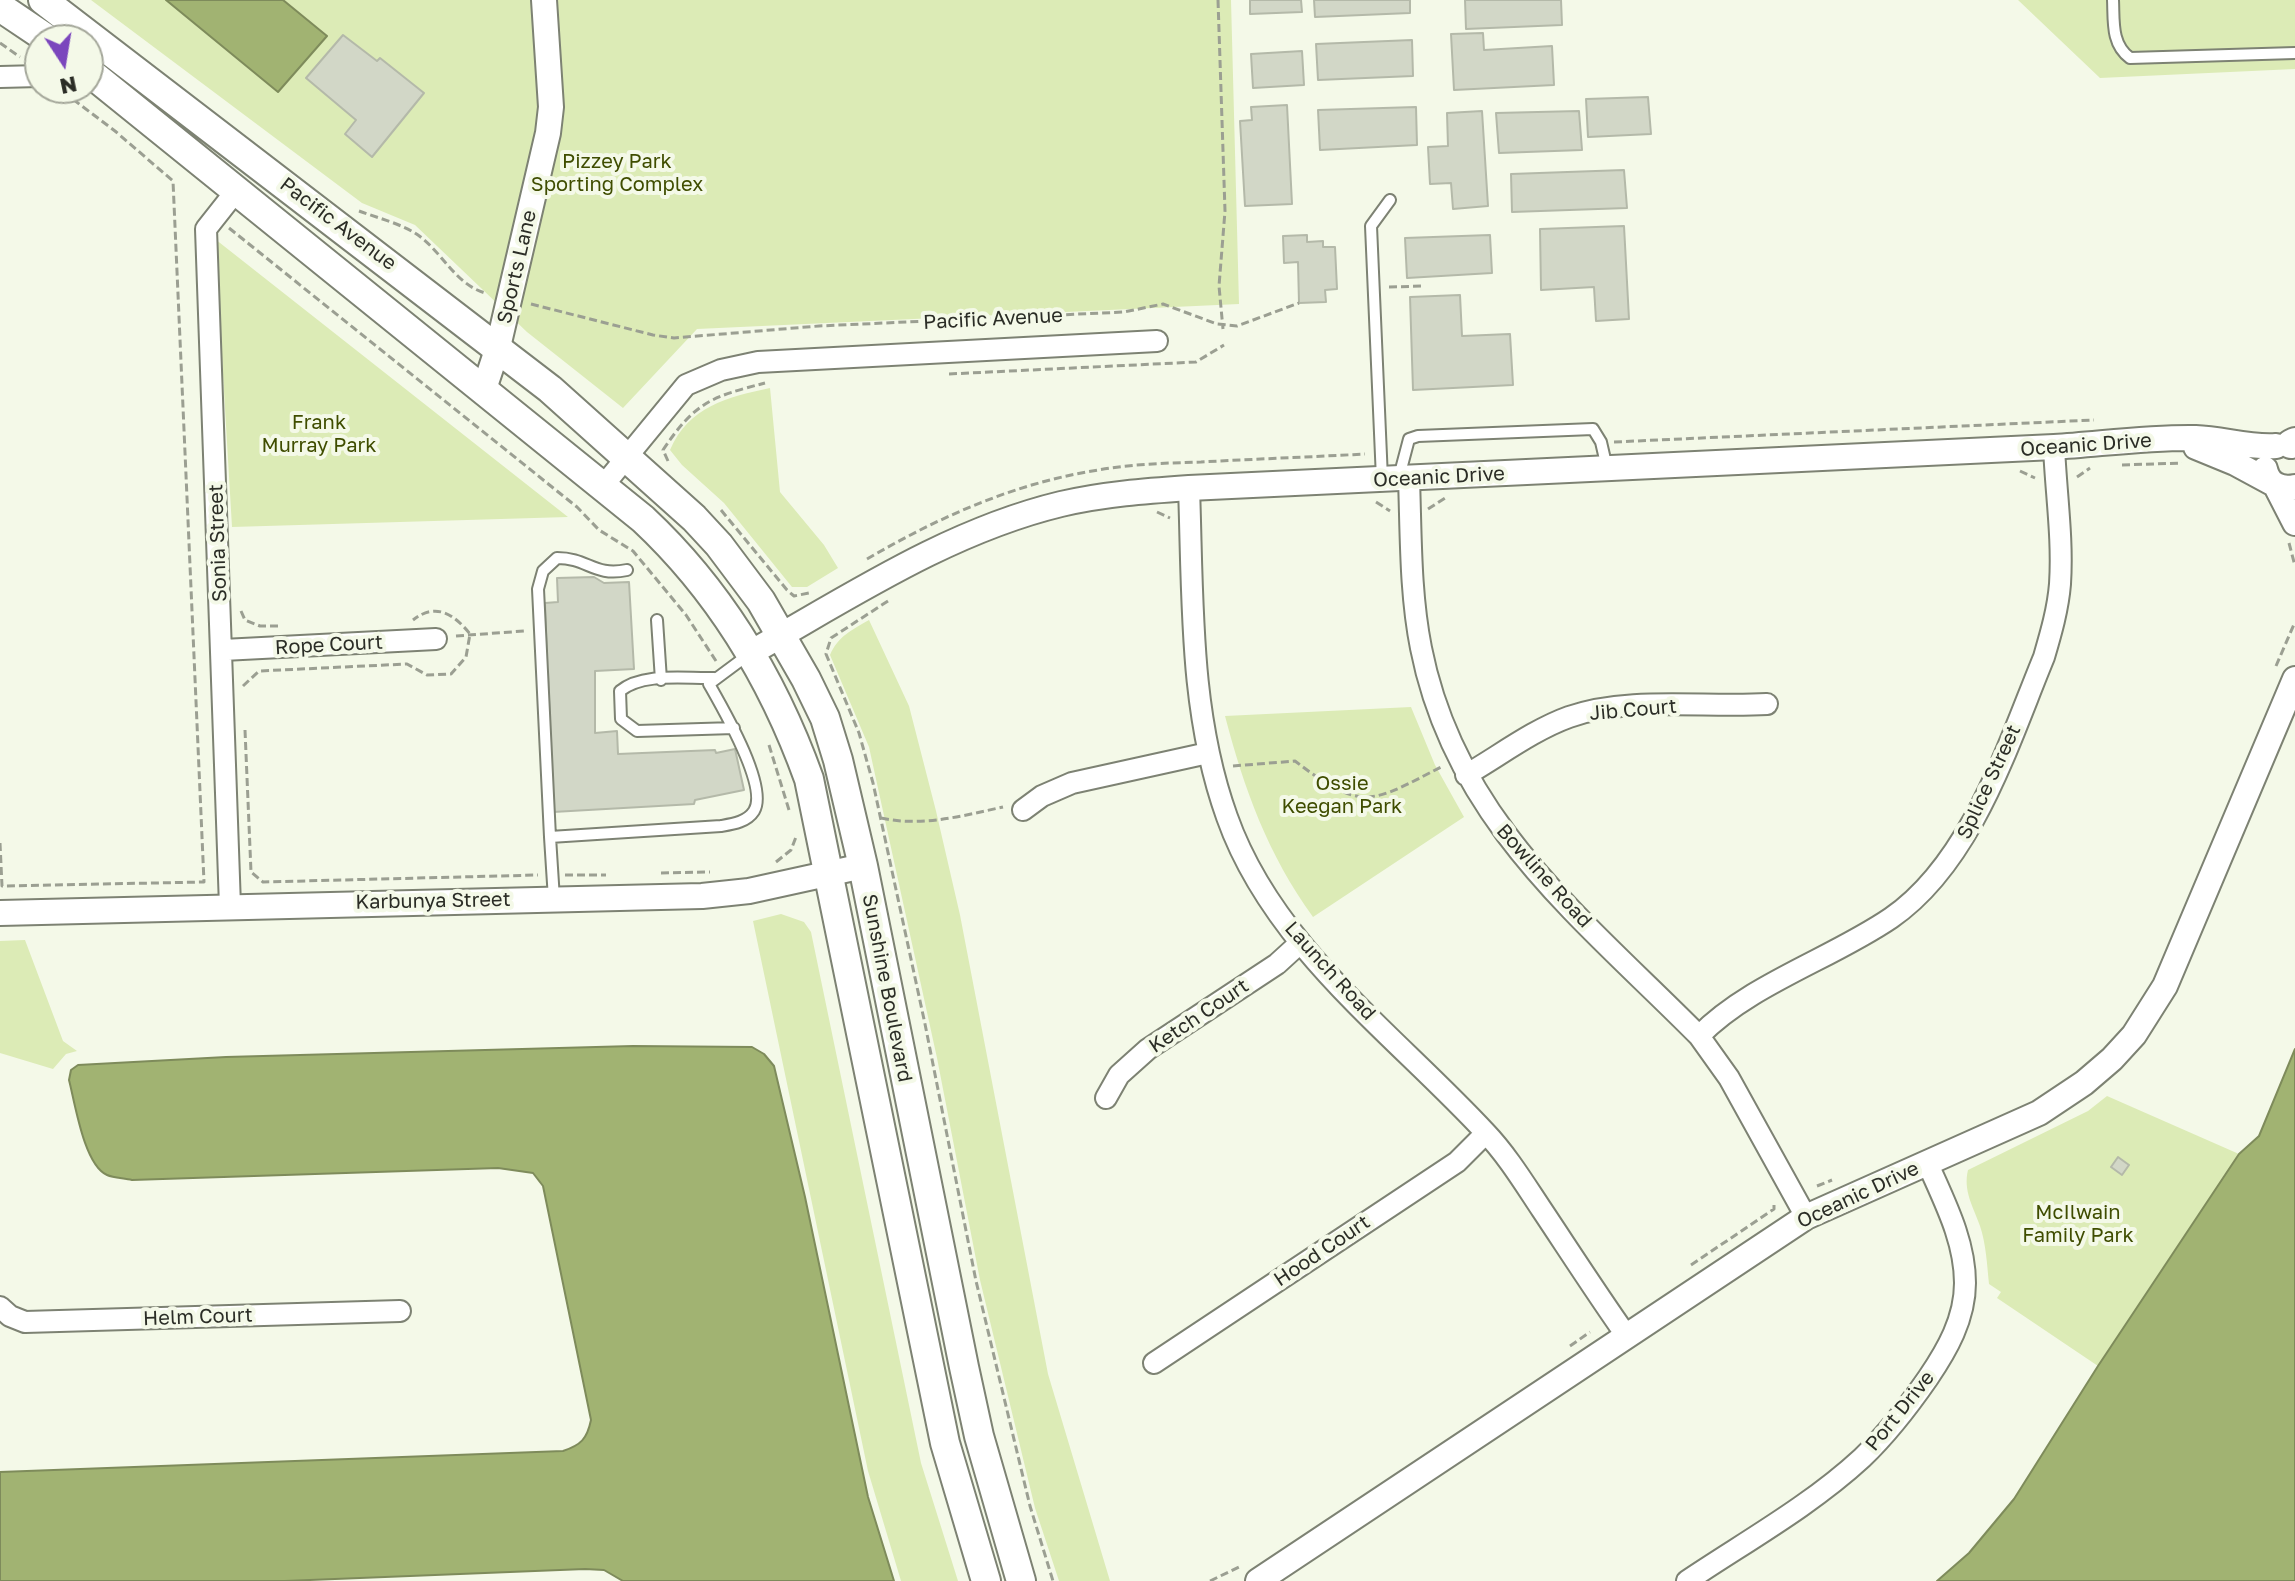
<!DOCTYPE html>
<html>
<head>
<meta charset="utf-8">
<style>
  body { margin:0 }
  #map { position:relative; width:2295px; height:1581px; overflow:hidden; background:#f4f9e8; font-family:"Golos Text",sans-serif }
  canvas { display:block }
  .north { position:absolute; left:24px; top:24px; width:80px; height:80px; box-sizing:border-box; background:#f4f9e8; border:2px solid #a4a79a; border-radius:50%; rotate:168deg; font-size:22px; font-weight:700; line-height:32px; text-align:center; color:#2b2d26 }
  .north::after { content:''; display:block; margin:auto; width:28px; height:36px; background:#7b46bd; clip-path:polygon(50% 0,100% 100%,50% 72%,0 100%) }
</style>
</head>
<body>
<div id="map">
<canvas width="2295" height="1581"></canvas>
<div class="north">N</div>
</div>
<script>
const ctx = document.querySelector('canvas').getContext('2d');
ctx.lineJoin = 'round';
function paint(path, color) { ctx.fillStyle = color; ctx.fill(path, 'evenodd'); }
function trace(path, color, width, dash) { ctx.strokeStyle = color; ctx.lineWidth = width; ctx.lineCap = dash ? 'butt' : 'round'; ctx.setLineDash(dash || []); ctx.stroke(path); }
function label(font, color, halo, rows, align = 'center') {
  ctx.font = font + ' "Golos Text",sans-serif'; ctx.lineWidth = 8; ctx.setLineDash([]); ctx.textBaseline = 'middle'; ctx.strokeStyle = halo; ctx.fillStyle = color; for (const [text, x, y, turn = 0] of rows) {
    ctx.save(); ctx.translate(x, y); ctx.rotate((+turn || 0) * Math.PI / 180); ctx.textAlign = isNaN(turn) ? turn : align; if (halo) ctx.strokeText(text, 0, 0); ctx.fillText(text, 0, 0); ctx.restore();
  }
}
const green = new Path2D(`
  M91,0H1231L1239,304L697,329L623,408L527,332L415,225L362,203Z
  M2018,0H2295V69L2100,78Z
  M215,239L568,517L232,527Z
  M770,388L780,492L824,545L838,568L807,587H792L724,503L682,465L670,450C689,406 728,397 770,388Z
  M869,620L909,706L936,811L960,915L1048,1374L1110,1581H1059L1035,1508L980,1280L937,1058L869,747L830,655C838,636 852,630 869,620Z
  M1411,707L1435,765L1464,817L1313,917C1268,855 1244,789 1225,716Z
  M781,914L804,922L811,932L921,1463L958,1581H901L868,1471L753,921Z
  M25,940L63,1041L77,1051L66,1054L53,1069L0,1053V941Z
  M2107,1096L2239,1154L2098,1366L1997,1298L2001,1292L1989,1284C1987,1264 1986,1244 1980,1226C1973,1206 1963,1191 1968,1170L2088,1111Z`);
const water = new Path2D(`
  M166,0H283L327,36L278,92Z
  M633,1046L752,1047L764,1054L774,1066L805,1197L868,1497L894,1581H623L604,1570L585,1569L285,1581H0V1472L563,1451C581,1445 587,1439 591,1420L543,1186L533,1173L498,1168L132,1180C124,1178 114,1178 107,1175C84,1165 75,1103 69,1080L71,1070L78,1065L226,1057Z
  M2295,1049V1581H1937L1969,1553L2014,1499L2098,1366L2239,1154L2259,1136Z`);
const building = new Path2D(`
  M1250,0H1301L1302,12L1250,14Z
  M1314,0H1410V13L1315,17Z
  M1465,0H1561L1562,25L1466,29Z
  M1483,33L1484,50L1552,46L1554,85L1454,90L1451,34Z
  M343,35L377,61L380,58L424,93L372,157L345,134L356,120L306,78Z
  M1412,40L1413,76L1318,80L1316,44Z
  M1302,51L1304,85L1253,88L1251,54Z
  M1648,97L1651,134L1588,137L1586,99Z
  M1287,105L1292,204L1245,206L1240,121L1252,120L1251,107Z
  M1416,107L1417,145L1320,150L1318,110Z
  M1482,111L1488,206L1453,209L1451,183L1430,184L1428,147L1448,146L1447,113Z
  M1579,111L1582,150L1499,153L1496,113Z
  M1624,170L1627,208L1512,212L1511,174Z
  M1624,226L1629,319L1596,321L1594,287L1541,290L1540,229Z
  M1307,235V242L1323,241V247H1335L1337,289L1325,290L1326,302L1299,303L1298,262L1284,263L1283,236Z
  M1490,235L1492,273L1407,278L1405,238Z
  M1460,295L1462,336L1510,334L1513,385L1413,390L1410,297Z
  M594,577L604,583L629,582L634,669L595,671V733L617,731L618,754L715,750L716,753L735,749L744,790L695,800L694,804L553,812L548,672H544V663L547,662L545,603L558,602L557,578Z
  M2118,1157L2129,1165L2122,1175L2111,1167Z`);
const path = new Path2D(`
  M1218,0L1225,211L1219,286L1223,329
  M0,43L20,57
  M359,211C378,218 402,224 418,235C443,253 455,284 485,293
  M229,228L577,507L599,530L633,551L686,615L716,661
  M1389,287L1425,286
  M531,304L653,335L674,338L819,326L1124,312L1163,304L1217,324L1237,326L1299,303
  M949,374L1196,362L1224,345
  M1614,442L2094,420
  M668,461L663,450C695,402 711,397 765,383
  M2122,465L2182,463
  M2020,471L2035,478
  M2077,477L2090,468
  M1376,502L1390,511
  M1428,509L1445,498
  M721,510L787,590L794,596L809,593
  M1157,512L1170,518
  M2289,543L2295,566
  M867,559C939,517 1015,483 1098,470C1132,464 1167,463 1201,462C1255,459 1310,457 1365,454
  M888,601L831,638L826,654L859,733L873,783L925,1024L976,1281L1030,1506L1053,1581
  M241,611L245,620L260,626H278
  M456,636L524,631
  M2276,666L2295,622
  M243,686L259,671L407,664L427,675L451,674L466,657L470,634C454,614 436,602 413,620
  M245,730L251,872L263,882L538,875
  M769,745L789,810
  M1233,766L1295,761C1363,813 1371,803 1443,766
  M881,818C922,827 962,816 1003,807
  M0,843L2,886L204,882L173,181L115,131L62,91L52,92
  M776,862L791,850L796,837
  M661,873L710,872
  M565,875H606
  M1817,1186L1832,1180
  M1691,1265L1774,1209V1201
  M1570,1346L1590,1332
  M1210,1581L1241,1566`);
const service = new Path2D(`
  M2113,0C2114,21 2111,44 2130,58L2295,53
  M1399,477L1409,439L1418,436L1593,429L1601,442L1607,468
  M1382,479L1371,226L1390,200
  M657,620L661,680
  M714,678C686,679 643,672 620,691L621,719L637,731L734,728
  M550,837L538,589L543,571L557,558C588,558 594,577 627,570
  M554,899L550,837L721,826C733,824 747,822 754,811C769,787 722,707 709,684L748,655`);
const minor = new Path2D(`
  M0,77L40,76
  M1409,479C1411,535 1410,593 1421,648C1455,821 1582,918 1699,1036L1729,1078L1806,1217
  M603,486L686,385L721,370L758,362L1157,341
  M1189,488C1193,598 1189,712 1227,817C1273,947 1394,1034 1485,1132C1507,1155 1524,1183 1542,1210C1570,1252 1597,1294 1626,1335
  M223,650L436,639
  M1466,775C1499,756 1533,730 1569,717C1628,696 1705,708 1767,704
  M1023,810L1042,796L1072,783L1208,753
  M230,906L206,229L236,191
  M1699,1036C1750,984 1831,959 1891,918C1972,862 2008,744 2044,657C2051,633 2058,609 2060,584C2063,539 2056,493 2054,447
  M1106,1098L1119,1075L1148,1049L1277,964L1300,943
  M0,1307L10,1316L25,1322L400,1311
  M1154,1363L1457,1162L1486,1133
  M1687,1581C1745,1542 1810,1506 1862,1458C1887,1434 1908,1407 1928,1378C1947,1350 1965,1319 1965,1283C1965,1240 1944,1201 1927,1162`);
const tertiary = new Path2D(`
  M484,389L498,347L548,133L551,107L544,0
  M2196,447L2235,463L2272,483
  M2265,469C2268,484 2280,490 2295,487
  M2276,486L2295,523
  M752,652C851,596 949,531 1061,504C1104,494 1146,491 1189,488L2054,447C2101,444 2149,437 2196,438C2223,439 2249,448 2276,446
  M0,913L702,896L749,891L863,866
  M1258,1581L1806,1217L2039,1113L2084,1083L2112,1059L2134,1035L2165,986L2295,679`);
const secondary = new Path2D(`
  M43,0L550,389L694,518L719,545L761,601L806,679L825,718L838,760L863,866L964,1367L979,1436L1021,1581
  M0,7L49,40
  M88,71L643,519C721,592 773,679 809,779L945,1443L986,1581
  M2291,444L2295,442`);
const parkNames = [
  ["Pizzey Park",617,162],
  ["Sporting Complex",617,185],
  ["Frank",319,423],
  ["Murray Park",319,446],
  ["Ossie",1342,784],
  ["Keegan Park",1342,807],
  ["McIlwain",2078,1213],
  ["Family Park",2078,1236]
];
const streetNames = [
  ["Pacific Avenue",338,224,37],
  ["Sports Lane",517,267,-77],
  ["Pacific Avenue",993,319,-3],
  ["Oceanic Drive",2086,445,-4],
  ["Oceanic Drive",1439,477,-3],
  ["Sonia Street",218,543,-92],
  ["Rope Court",329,645,-3],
  ["Jib Court",1633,710,-5],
  ["Splice Street",1989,782,-65],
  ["Bowline Road",1544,876,48],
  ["Karbunya Street",433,901,-1],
  ["Launch Road",1330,971,48],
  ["Sunshine Boulevard",887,988,79],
  ["Ketch Court",1199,1016,-34],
  ["Oceanic Drive",1858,1195,-25],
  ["Hood Court",1322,1251,-34],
  ["Helm Court",198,1317,-2],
  ["Port Drive",1900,1411,-51]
];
paint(green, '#dcebb6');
paint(water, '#a1b372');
trace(water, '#7e8b5b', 2);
paint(building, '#d2d7c7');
trace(building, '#b4b9a9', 2);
trace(service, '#7d8273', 14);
trace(minor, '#7d8273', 24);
trace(tertiary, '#7d8273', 28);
trace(secondary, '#7d8273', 32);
trace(path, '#9b9f92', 3, [8, 4]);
trace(service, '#fff', 10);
trace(minor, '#fff', 20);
trace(tertiary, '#fff', 24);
trace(secondary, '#fff', 28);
label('20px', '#3f4d00', '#f4f9e8', parkNames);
label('20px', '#2b2d26', '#f4f9e8', streetNames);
</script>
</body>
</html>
